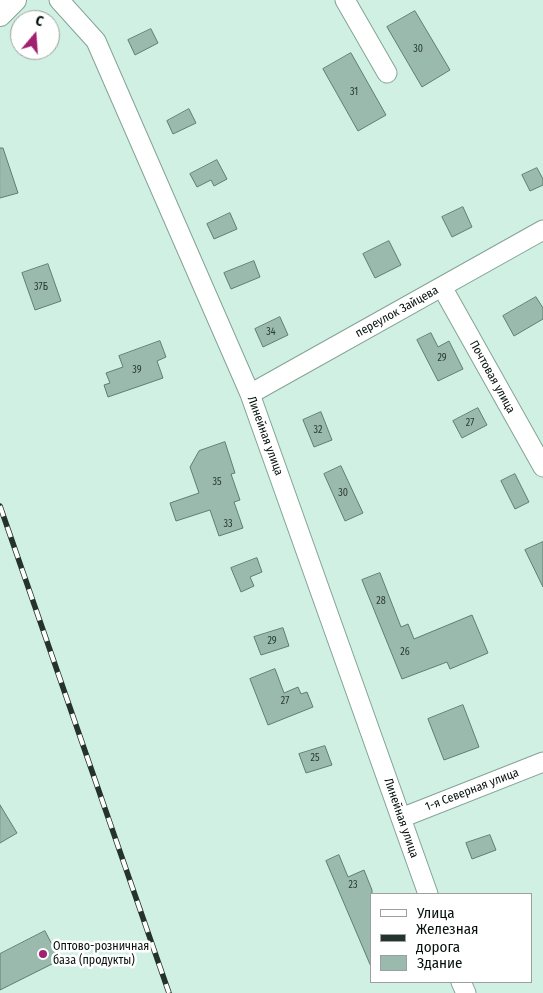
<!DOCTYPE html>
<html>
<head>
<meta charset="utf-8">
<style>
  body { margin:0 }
  #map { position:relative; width:543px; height:993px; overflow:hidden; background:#cff0e2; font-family:"Fira Sans Condensed",sans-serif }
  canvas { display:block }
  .legend { position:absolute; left:370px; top:893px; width:162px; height:90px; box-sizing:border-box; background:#fff; border:1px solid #9ba09e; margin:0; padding:6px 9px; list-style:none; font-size:15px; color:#06110d }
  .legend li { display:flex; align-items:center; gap:10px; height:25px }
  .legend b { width:25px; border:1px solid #9ba09e }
  .north { position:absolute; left:10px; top:10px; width:50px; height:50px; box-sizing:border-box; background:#fff; border:1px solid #9ba09e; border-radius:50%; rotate:18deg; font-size:14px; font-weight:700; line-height:20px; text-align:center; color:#06110d }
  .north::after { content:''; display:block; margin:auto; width:18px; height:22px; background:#a12070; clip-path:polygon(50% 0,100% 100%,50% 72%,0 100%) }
</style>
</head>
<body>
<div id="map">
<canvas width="543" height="993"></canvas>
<ul class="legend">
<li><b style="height:6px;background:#fff"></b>Улица</li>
<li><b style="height:6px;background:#24332d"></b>Железная дорога</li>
<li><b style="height:14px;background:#9abaad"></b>Здание</li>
</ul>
<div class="north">С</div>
</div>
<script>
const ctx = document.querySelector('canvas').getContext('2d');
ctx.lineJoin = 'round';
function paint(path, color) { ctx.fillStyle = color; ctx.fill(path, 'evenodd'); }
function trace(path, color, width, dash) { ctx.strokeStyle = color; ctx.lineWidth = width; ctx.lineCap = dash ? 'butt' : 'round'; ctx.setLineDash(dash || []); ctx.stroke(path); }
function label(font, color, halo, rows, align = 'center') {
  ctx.font = font + ' "Fira Sans Condensed",sans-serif'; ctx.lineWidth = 5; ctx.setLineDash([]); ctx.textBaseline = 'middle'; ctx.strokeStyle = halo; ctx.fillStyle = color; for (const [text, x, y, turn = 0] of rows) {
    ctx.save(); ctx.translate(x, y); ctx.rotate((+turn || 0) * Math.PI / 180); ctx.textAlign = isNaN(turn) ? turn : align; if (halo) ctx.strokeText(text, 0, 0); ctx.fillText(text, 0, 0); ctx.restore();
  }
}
const building = new Path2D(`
  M415,11L450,70L422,87L387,27Z
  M151,29L158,43L135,55L128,40Z
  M351,53L386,115L358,131L323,69Z
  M189,109L196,123L173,134L167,121Z
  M0,148H3L18,193L0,198Z
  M217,160L227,179L214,186L211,180L197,187L190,174Z
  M537,168L543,179V185L530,191L522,175Z
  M463,207L472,227L452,237L442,217Z
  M230,213L237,229L214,239L207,224Z
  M389,241L401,265L375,278L363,254Z
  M254,261L260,277L231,289L224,273Z
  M48,264L61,301L35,310L22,273Z
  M536,297L543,308V319L514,336L503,316Z
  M280,317L288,335L263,347L255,329Z
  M431,333L438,347L449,341L463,369L438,381L417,340Z
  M160,341L166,357L157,361L163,378L108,397L104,385L110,383L106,373L123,367L119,356Z
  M478,408L487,425L462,438L453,421Z
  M321,412L332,440L314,447L303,420Z
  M225,442L235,473L231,474L240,500L234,502L243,528L219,536L210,510L176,521L170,503L199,493L190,467L199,451Z
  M341,466L363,513L345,521L324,474Z
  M515,474L529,502L515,509L501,481Z
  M543,542V587L525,550Z
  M257,558L262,572L250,577L254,586L241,592L231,568Z
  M380,573L401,627L408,624L414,639L472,615L488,653L450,669L447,662L402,679L362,580Z
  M283,628L289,646L261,655L254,637Z
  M275,669L284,693L298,687L301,694L307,692L313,707L268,725L250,679Z
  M463,705L479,747L444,760L428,719Z
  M325,746L332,765L306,773L299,754Z
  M0,805L17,833L0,843Z
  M490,835L496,850L472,859L466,843Z
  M339,855L348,877L364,870L372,890V969L326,861Z
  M45,931L60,960L0,990V954Z`);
const minor = new Path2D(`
  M59,0L96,41L250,394L428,894
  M345,0L387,73
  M442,287L543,467
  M250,394L543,230
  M401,818L543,762
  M461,982L466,993`);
const tertiary = new Path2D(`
  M0,15L15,0`);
const rail = new Path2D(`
  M0,506L169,993`);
const markers = [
  [43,954,5,"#a12070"]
];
const numberNames = [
  ["30",418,49],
  ["31",354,92],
  ["37Б",41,287],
  ["34",271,332],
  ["29",442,358],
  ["39",137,370],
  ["27",470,423],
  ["32",318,430],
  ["35",217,482],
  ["30",343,493],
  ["33",228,524],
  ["28",381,601],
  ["29",272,641],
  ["26",405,652],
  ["27",285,701],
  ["25",315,758],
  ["23",353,885]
];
const streetNames = [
  ["переулок Зайцева",397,312,-29],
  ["Почтовая улица",492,377,61],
  ["Линейная улица",265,436,70],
  ["1-я Северная улица",472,790,-21],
  ["Линейная улица",401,818,71]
];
const poiNames = [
  ["Оптово-розничная",53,947],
  ["база (продукты)",53,961]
];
paint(building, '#9abaad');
trace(building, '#5f7e71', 1);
trace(minor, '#83a396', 21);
trace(tertiary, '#83a396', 24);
trace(minor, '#fff', 19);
trace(tertiary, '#fff', 22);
trace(rail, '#24332d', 5.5);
trace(rail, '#fff', 4, [11]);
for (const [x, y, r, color] of markers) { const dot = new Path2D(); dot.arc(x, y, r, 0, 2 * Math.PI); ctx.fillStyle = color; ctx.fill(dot); trace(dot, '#fff', 2); }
label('10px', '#2b3b35', null, numberNames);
label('12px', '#06110d', '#fff', streetNames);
label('12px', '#06110d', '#fff', poiNames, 'left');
</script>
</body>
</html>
